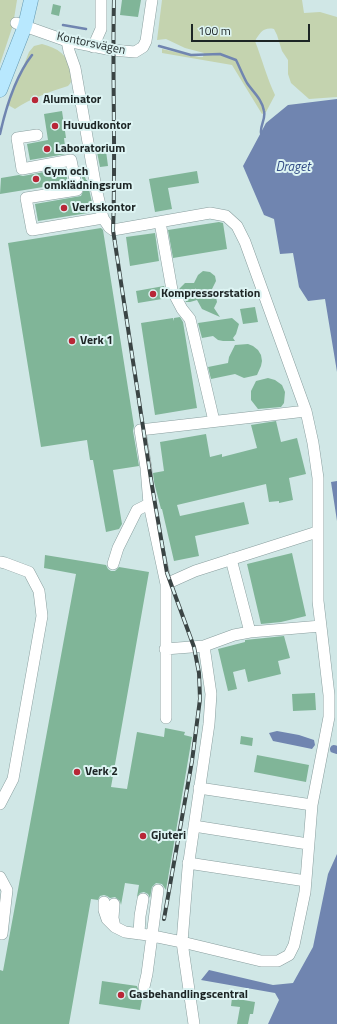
<!DOCTYPE html>
<html>
<head>
<meta charset="utf-8">
<style>
  body { margin:0 }
  #map { position:relative; width:337px; height:1024px; overflow:hidden; background:#d0e7e6; font-family:"Titillium Web",sans-serif }
  canvas { display:block }
  .scale { position:absolute; left:191px; top:24px; width:119px; height:18px; box-sizing:border-box; border:2px solid #1d2525; border-top:0; padding-left:5px; font-size:12px; line-height:14px; white-space:nowrap; color:#1d2525; -webkit-text-stroke:3px #ddf4f3; paint-order:stroke }
</style>
</head>
<body>
<div id="map">
<canvas width="337" height="1024"></canvas>
<div class="scale">100 m</div>
</div>
<script>
const ctx = document.querySelector('canvas').getContext('2d');
ctx.lineJoin = 'round';
function paint(path, color) { ctx.fillStyle = color; ctx.fill(path, 'evenodd'); }
function trace(path, color, width, dash) { ctx.strokeStyle = color; ctx.lineWidth = width; ctx.lineCap = dash ? 'butt' : 'round'; ctx.setLineDash(dash || []); ctx.stroke(path); }
function label(font, color, halo, rows, align = 'center') {
  ctx.font = font + ' "Titillium Web",sans-serif'; ctx.lineWidth = 4; ctx.setLineDash([]); ctx.textBaseline = 'middle'; ctx.strokeStyle = halo; ctx.fillStyle = color; for (const [text, x, y, turn = 0] of rows) {
    ctx.save(); ctx.translate(x, y); ctx.rotate((+turn || 0) * Math.PI / 180); ctx.textAlign = isNaN(turn) ? turn : align; if (halo) ctx.strokeText(text, 0, 0); ctx.fillText(text, 0, 0); ctx.restore();
  }
}
const green = new Path2D(`
  M0,0H17L13,25L0,64Z
  M162,0H302L304,13L320,12L337,17V97L309,99L291,83L288,74V60L282,51L277,35L274,29C263,27 260,33 255,41C262,59 267,78 275,95L266,112L262,114L232,65L162,53V49L199,57H203L204,53L185,48L166,39L157,40Z
  M42,44C58,48 68,55 71,71C72,77 73,81 68,86C49,92 32,98 15,109L8,105L29,52L34,46Z`);
const water = new Path2D(`
  M337,99V372L325,299L308,301L299,287L293,253L280,254L274,219L264,215L243,166L266,123L288,105Z
  M337,481V521L331,482Z
  M277,731L299,735L314,740L315,745L312,749L273,741L269,733Z
  M337,854V1024H268L279,1000L275,993L201,980L209,970L273,985L293,983L313,947L328,874Z`);
const stream = new Path2D(`
  M63,25L86,29
  M159,46L191,55L220,54L236,60C240,68 243,76 247,83C253,92 262,99 264,111C266,119 260,125 261,133
  M0,134C6,107 15,77 32,55`);
const canal = new Path2D(`
  M334,749L337,750`);
const building = new Path2D(`
  M122,0H141L138,17L120,15Z
  M53,4L61,6L59,16L51,14Z
  M62,111L66,138H64L66,154L30,160L27,144L48,140L44,114Z
  M106,151L108,166L100,167L97,152Z
  M65,168L68,183L0,194L1,178L19,175L23,176Z
  M197,171L199,183L168,188L172,209L155,212L149,179Z
  M82,177H85L86,180H87L94,212L38,221L35,204L81,196L84,189Z
  M219,222L223,223L227,249L173,258L168,230Z
  M101,228L103,230L134,426L133,431L139,466L113,470L122,524L119,529L106,532L93,460H90L87,440L41,447L8,243Z
  M155,233L159,261L130,266L126,237Z
  M203,271L210,272L215,276L216,281L211,291L216,297L217,302L214,308L220,317L202,309L197,300L190,302H186L179,289L185,283H194L198,275Z
  M164,286L168,298L138,303L136,291Z
  M255,307L258,322L243,324L240,309Z
  M180,317L183,322L197,408L155,415L141,323L173,318V321L174,318Z
  M232,318L239,324L236,334L233,338L235,341H223L218,340L213,336L202,338L198,323Z
  M248,344L253,346L258,350L261,355L262,361L261,366L257,375L244,378L235,374L211,379L208,367L228,363L229,357L235,345Z
  M268,378L275,380L282,385L285,392L284,403L281,407L258,409L251,400V391L256,381Z
  M276,421L281,442L297,438L306,474L289,478L293,500L279,503V501L269,502L266,484L177,505L180,516L244,502L249,524L195,536L199,556L174,561L162,509H161L154,482L153,473L164,471L160,442L206,434L210,457L222,454V457L257,448L251,425Z
  M292,553L306,616L281,622L261,624L247,564Z
  M45,555L106,565L108,569L111,571H115L119,567L149,572L111,787L127,789L137,732L164,737L165,728L185,732L184,735L192,737L166,890L162,884L156,883L152,887L150,898L148,894L144,892L140,893L137,897L139,885L125,883L121,905L120,901L115,897L110,898L107,896L104,895L100,896L98,900L91,899L69,1024H0V970L3,971L76,574L44,568Z
  M284,636L290,658L278,661L281,674L248,682L245,669L233,672L237,689L228,691L218,649L245,642V640Z
  M315,693L316,710L293,711L292,694Z
  M241,736L253,738L252,746L240,744Z
  M257,755L309,765L306,782L254,772Z
  M102,981L137,986L139,992L143,994L140,1010L99,1004Z
  M232,998L255,1002L253,1014H250L248,1024H237L240,1007L231,1006Z`);
const minor = new Path2D(`
  M16,23L67,41L112,50L135,52L143,47L146,41L152,0
  M67,41L69,51L75,68L96,188L103,218L109,227L113,230L210,213L226,216L237,226L245,242L306,411L313,443L318,478V601L329,695V717L312,805L305,892L294,945L289,955L278,961H261L182,942L148,935L125,932L115,927L107,919L104,910V902
  M93,47L101,29V0
  M37,135L17,138L22,169L71,160L77,190L26,198L32,230L103,218
  M160,222L172,290L182,309L190,319L214,421
  M231,559L250,632
  M0,562L5,563L29,572L39,591L42,616L13,779L0,804
  M113,564L118,548L137,510L149,504
  M166,584L195,571L317,532
  M204,646L234,635L250,632L321,626
  M165,649L204,646L211,694L209,724L188,868L182,942L194,1024
  M166,718V584L149,504L146,468L140,430L306,411
  M199,788L312,805
  M194,826L308,844
  M188,863L306,881
  M0,877L7,890L2,934
  M114,904L113,918L115,927
  M139,934L140,916L143,899
  M144,987L147,974L158,890`);
const major = new Path2D(`
  M0,90L25,26L31,0`);
const rail = new Path2D(`
  M114,0C112,77 116,153 113,230L152,486L167,573L194,647L199,673L200,699L192,761L164,919`);
const markers = [
  [35,100,4,"#b82737"],
  [55,126,4,"#b82737"],
  [47,149,4,"#b82737"],
  [36,179,4,"#b82737"],
  [64,208,4,"#b82737"],
  [153,294,4,"#b82737"],
  [72,341,4,"#b82737"],
  [77,772,4,"#b82737"],
  [143,836,4,"#b82737"],
  [121,995,4,"#b82737"]
];
const streetNames = [
  ["Kontorsvägen",91,44,12]
];
const poiNames = [
  ["Aluminator",43,100],
  ["Huvudkontor",63,126],
  ["Laboratorium",55,149],
  ["Gym och",44,172],
  ["omklädningsrum",44,186],
  ["Verkskontor",72,208],
  ["Kompressorstation",161,294],
  ["Verk 1",80,341],
  ["Verk 2",85,772],
  ["Gjuteri",151,836],
  ["Gasbehandlingscentral",129,995]
];
const waterNames = [
  ["Draget",293,168]
];
paint(green, '#c4d3af');
paint(water, '#7085b0');
trace(stream, '#7085b0', 2.5);
trace(canal, '#7085b0', 8);
paint(building, '#80b598');
trace(minor, '#899e9e', 12);
trace(major, '#6399b2', 15);
trace(minor, '#fff', 11);
trace(major, '#b8e8fe', 14);
trace(rail, '#3a4444', 4);
trace(rail, '#ddf4f3', 2.5, [8]);
for (const [x, y, r, color] of markers) { const dot = new Path2D(); dot.arc(x, y, r, 0, 2 * Math.PI); ctx.fillStyle = color; ctx.fill(dot); trace(dot, '#ddf4f3', 1.5); }
label('12px', '#1d2525', '#ddf4f3', streetNames);
label('bold 12px', '#1d2525', '#ddf4f3', poiNames, 'left');
label('italic 13px', '#344d87', '#ddf4f3', waterNames);
</script>
</body>
</html>
